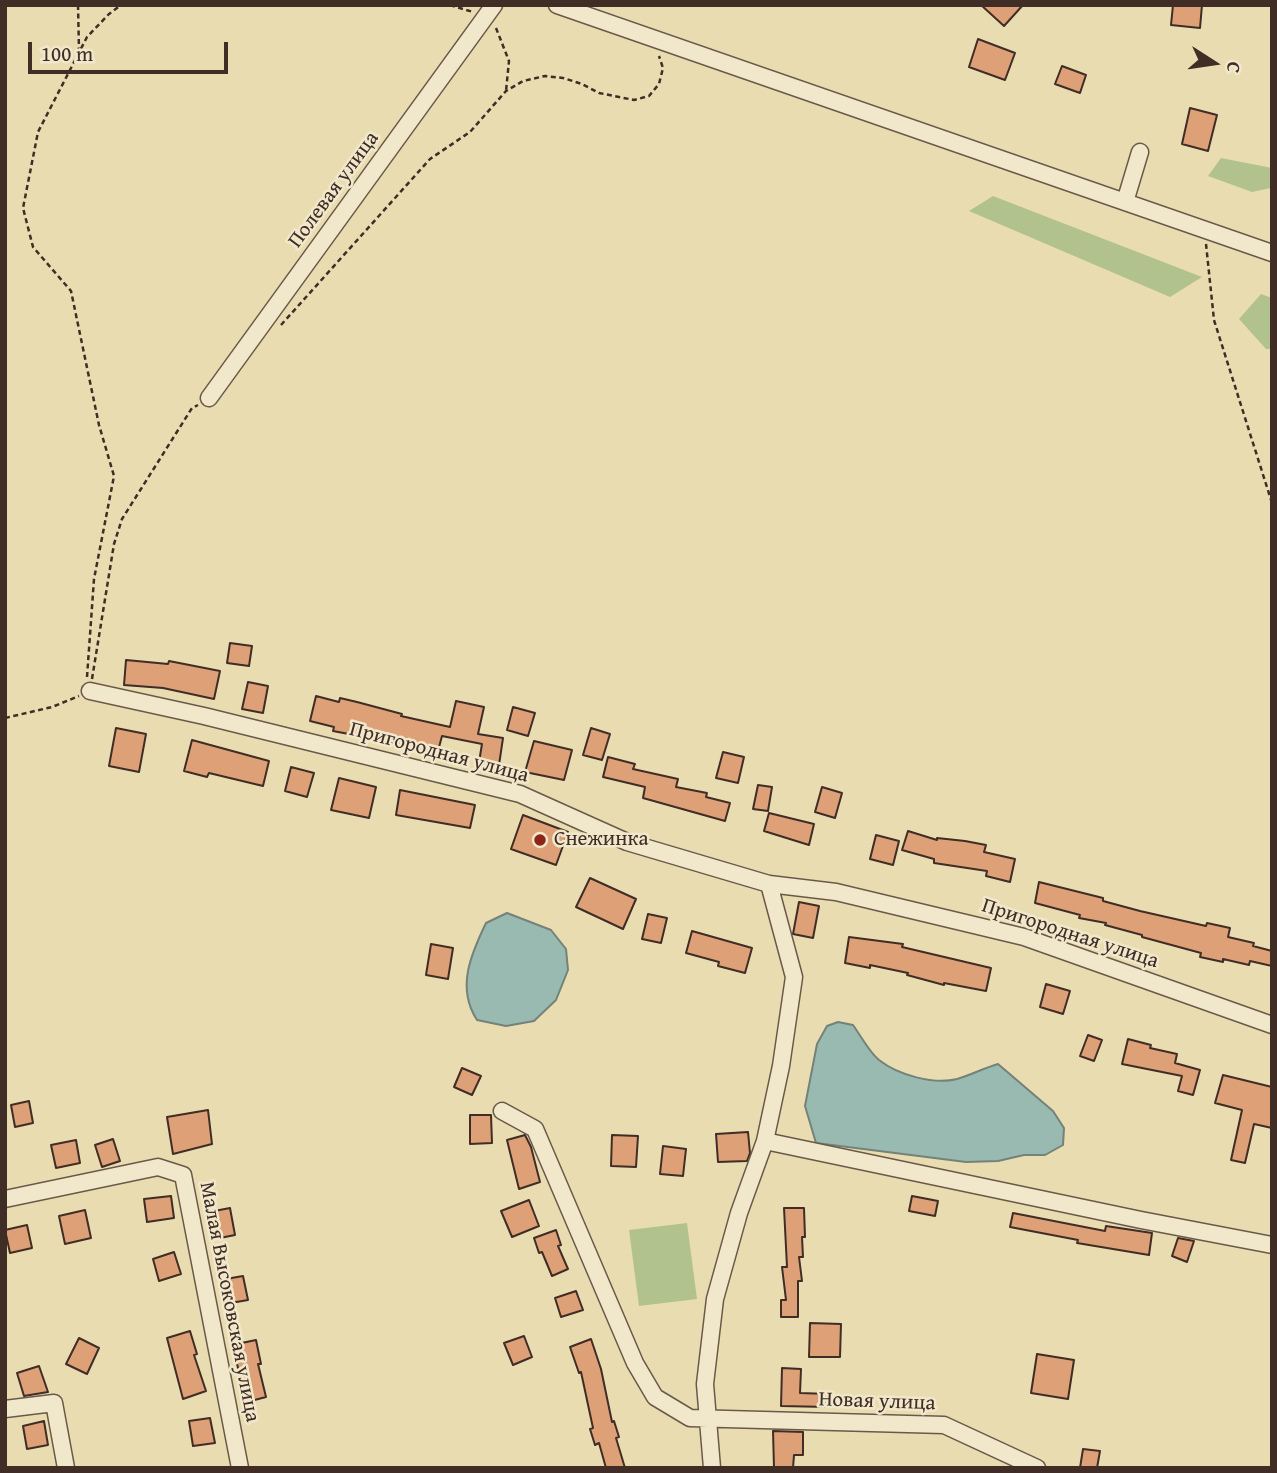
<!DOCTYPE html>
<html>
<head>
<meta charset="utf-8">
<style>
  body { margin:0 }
  #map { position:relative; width:1277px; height:1473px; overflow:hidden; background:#eadcb1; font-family:"Gentium Book Plus",serif }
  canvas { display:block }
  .frame { position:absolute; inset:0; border:7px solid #3f2d26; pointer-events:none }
  .north { position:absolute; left:1179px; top:28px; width:70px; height:70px; -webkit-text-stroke:5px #f1e8cc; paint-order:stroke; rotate:102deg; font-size:19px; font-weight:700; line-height:28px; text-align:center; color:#3f2d26 }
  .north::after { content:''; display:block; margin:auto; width:24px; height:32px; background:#3f2d26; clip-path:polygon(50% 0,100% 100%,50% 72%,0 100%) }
  .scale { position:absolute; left:28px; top:42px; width:200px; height:32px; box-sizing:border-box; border:4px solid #3f2d26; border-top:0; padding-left:9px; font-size:21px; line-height:24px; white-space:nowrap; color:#3f2d26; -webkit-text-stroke:5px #f1e8cc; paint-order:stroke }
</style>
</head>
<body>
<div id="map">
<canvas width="1277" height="1473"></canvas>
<div class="frame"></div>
<div class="north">С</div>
<div class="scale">100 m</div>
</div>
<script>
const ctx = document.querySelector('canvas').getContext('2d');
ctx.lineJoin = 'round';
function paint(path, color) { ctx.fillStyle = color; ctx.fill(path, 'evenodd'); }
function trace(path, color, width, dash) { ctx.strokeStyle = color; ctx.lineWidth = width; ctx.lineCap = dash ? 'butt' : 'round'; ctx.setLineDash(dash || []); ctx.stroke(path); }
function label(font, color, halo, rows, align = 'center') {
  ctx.font = font + ' "Gentium Book Plus",serif'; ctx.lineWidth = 5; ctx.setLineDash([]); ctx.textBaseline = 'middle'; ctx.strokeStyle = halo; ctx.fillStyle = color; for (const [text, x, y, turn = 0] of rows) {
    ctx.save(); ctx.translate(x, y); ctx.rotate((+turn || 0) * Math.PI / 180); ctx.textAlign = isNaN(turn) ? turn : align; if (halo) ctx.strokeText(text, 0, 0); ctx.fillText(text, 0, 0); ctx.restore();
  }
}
const green = new Path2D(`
  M1221,158L1272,168L1271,188L1252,192L1208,176Z
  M993,196L1202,277L1170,297L969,211Z
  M1261,294L1272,298V349H1266L1239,319Z
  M687,1223L697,1299L639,1306L629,1230Z`);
const water = new Path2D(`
  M507,913L551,930L566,949L568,970L556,1000L534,1021L506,1026L477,1020C456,988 471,954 486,923Z
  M838,1022L853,1025C861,1036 869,1052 879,1060C898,1075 934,1085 957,1079C971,1075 984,1068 998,1064L1053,1111L1064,1128L1063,1145L1045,1155H1024L998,1161L966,1162L816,1143L805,1106L817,1044L827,1026Z`);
const building = new Path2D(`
  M981,5H1023L1004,26Z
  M1173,5H1202L1200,28L1171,25Z
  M978,39L1015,53L1005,80L969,67Z
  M1062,66L1086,75L1080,93L1055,84Z
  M1190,108L1217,115L1208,151L1182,144Z
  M230,643L252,646L249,666L227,663Z
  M126,660L168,664L169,661L220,671L214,699L163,688L124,685Z
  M248,682L268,686L263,713L242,709Z
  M316,696L339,702L340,698L357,702L402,714L401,716L450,727L456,701L484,707L478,734L503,738L499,765L479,762L482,744L442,736L438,751L333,731L334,727L310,721Z
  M513,707L535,713L528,736L507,730Z
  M116,728L146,734L139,772L109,766Z
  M591,728L610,734L602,760L583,755Z
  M192,740L269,761L263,786L209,773L207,777L184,771Z
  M534,741L572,750L564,780L525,772Z
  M723,752L744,757L738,783L716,778Z
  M608,757L635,764L633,769L678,779L676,787L707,793L706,797L730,803L725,821L643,798L645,787L603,777Z
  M291,767L314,773L307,797L285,791Z
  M339,778L376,787L369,818L331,810Z
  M758,785L772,787L768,811L753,809Z
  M822,787L842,793L835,818L815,812Z
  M400,790L475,805L470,828L396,815Z
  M769,813L814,824L809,845L764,831Z
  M523,815L568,832L556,865L511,849Z
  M908,831L937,840V838L965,841L986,845L984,852L1015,859L1010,882L986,876L987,871L934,863V859L902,850Z
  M876,835L899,841L893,865L870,859Z
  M590,878L636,899L623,929L576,907Z
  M1039,882L1103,898V901L1140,911L1206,926L1207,923L1230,928L1228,937L1254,943L1253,946L1272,951V966L1250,961L1249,965L1223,959V962L1200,957L1201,953L1142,937V935L1105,925L1106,923L1079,918L1080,915L1035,903Z
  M799,902L819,906L813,938L793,934Z
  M648,914L667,918L661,943L642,939Z
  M692,931L752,948L745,973L718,966L719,962L686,953Z
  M849,937L903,944L902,947L991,968L986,991L944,983V985L907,975L908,973L870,965V968L845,963Z
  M431,944L453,948L448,979L426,975Z
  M1046,984L1070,991L1063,1014L1040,1007Z
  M1088,1035L1102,1040L1094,1061L1080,1056Z
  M1128,1039L1151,1045L1150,1048L1177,1054L1175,1063L1200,1070L1193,1095L1178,1091L1182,1076L1122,1064Z
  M462,1068L481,1076L472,1095L454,1087Z
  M1223,1075L1272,1087V1128L1254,1124L1245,1163L1231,1160L1242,1110L1215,1103Z
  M29,1101L33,1123L15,1127L11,1105Z
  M208,1110L212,1144L173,1154L167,1117Z
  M470,1115H491L492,1143L470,1144Z
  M748,1132L750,1153L747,1161L718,1162L716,1134Z
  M525,1135L531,1147L540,1182L519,1189L507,1140Z
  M612,1135L638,1136L636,1167L611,1166Z
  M113,1139L120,1161L102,1167L95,1145Z
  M76,1140L80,1163L56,1168L51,1145Z
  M663,1146L686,1149L683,1176L660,1174Z
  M171,1196L174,1218L147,1222L144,1199Z
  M912,1196L938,1201L935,1216L909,1211Z
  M529,1200L539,1226L512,1237L501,1211Z
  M230,1208L235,1235L215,1239L209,1212Z
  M784,1208H804L805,1237H802L803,1257H799L802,1281H798V1317H781V1300H786L782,1267H787Z
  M85,1210L91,1238L65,1244L59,1216Z
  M1013,1213L1105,1231L1106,1226L1152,1233L1149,1255L1077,1243L1078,1240L1010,1227Z
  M27,1225L32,1248L10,1253L5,1230Z
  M556,1230L561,1245L558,1246L568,1269L552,1276L542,1252L539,1253L534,1238Z
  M1178,1238L1194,1241L1187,1262L1172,1256Z
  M174,1252L181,1274L159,1281L153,1259Z
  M243,1276L248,1300L225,1304L220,1280Z
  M576,1291L583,1310L561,1317L555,1298Z
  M810,1323L841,1324L840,1357H809Z
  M190,1331L197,1354L194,1355L206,1391L183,1399L167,1338Z
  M524,1336L532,1357L513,1365L504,1343Z
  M79,1338L99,1348L87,1374L66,1364Z
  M591,1339L601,1369L612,1422L614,1421L619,1437L616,1438L625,1468H606L599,1443L595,1445L590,1429L593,1428L581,1372L579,1373L570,1347Z
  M256,1340L261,1364H258L266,1397L247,1402L232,1345Z
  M1037,1354L1074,1360L1068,1399L1031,1393Z
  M39,1366L48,1392L24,1396L17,1373Z
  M782,1368L801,1369L800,1393L829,1394L828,1407L781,1406Z
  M210,1418L215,1443L193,1446L189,1421Z
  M44,1421L48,1445L27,1449L23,1426Z
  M773,1431L803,1432V1455H794L793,1468H774Z
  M1083,1449L1100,1451L1097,1468H1080Z`);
const path = new Path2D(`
  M78,5L79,50
  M450,5L473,12
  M496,28L509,61L506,91
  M1206,244L1214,320L1272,503
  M281,325L430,159L470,132L506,91L523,81L545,76L563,78L582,84L599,93L634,100L649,96L659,84L663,68L659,56
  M87,677L94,579L114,476L99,425L71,291L33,247L23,208L38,132L87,37L109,14L121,5
  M92,679L114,544L122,519L192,408L198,405
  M5,718L52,707L79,696`);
const minor = new Path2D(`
  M557,5L1272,253
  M1125,202L1140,152
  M209,398L494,5
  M90,691L204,716L520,794L627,842L769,884L836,892L1024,937L1272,1025
  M502,1111L535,1129L635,1363L655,1397L690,1418L944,1425L1037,1468
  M765,1141L1141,1220L1272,1245
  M5,1199L158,1167L183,1175L240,1468
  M5,1409L54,1403L66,1468
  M712,1468L705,1384L715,1299L739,1213L765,1141L781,1066L794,977L769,884`);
const markers = [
  [540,840,7,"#8f2418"]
];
const streetNames = [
  ["Полевая улица",334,190,-54],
  ["Пригородная улица",439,753,15],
  ["Пригородная улица",1070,934,18],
  ["Малая Высоковская улица",229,1302,79],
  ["Новая улица",877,1402,2]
];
const poiNames = [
  ["Снежинка",554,840]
];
paint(green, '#b2c28f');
paint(water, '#98bab1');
trace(water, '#748279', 2);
paint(building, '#dda077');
trace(building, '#3f2d26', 2);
trace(minor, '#6a5949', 19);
trace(path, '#3f2d26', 2.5, [5, 3.5]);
trace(minor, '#f1e8cc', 16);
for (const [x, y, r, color] of markers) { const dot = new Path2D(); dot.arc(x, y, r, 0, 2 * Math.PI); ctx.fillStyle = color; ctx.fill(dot); trace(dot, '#f1e8cc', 2.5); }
label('21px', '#3f2d26', '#f1e8cc', streetNames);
label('21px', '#3f2d26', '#f1e8cc', poiNames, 'left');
</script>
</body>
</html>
